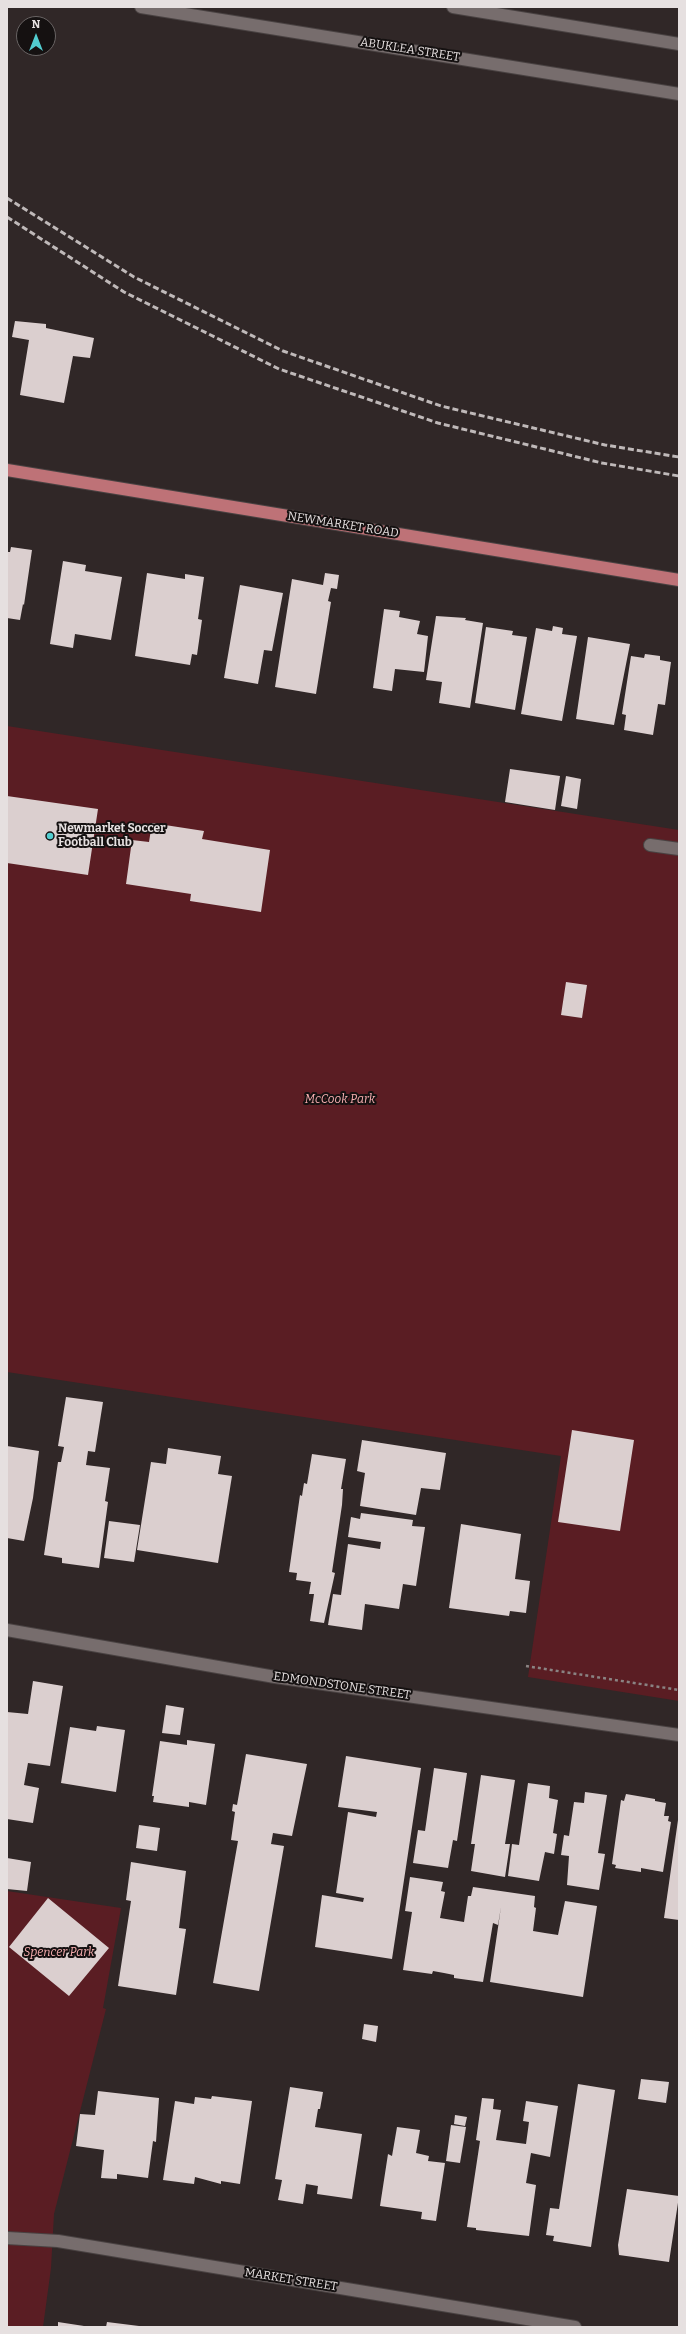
<!DOCTYPE html>
<html>
<head>
<meta charset="utf-8">
<style>
  body { margin:0 }
  #map { position:relative; width:686px; height:2334px; overflow:hidden; background:#302727; font-family:Bitter,serif }
  canvas { display:block }
  .frame { position:absolute; inset:0; border:8px solid #e6e0e0; pointer-events:none }
  .north { position:absolute; left:16px; top:16px; width:40px; height:40px; box-sizing:border-box; background:#151111; border:1px solid #696464; border-radius:50%; rotate:0deg; font-size:11px; font-weight:700; line-height:16px; text-align:center; color:#e6e0e0 }
  .north::after { content:''; display:block; margin:auto; width:14px; height:18px; background:#52cdd0; clip-path:polygon(50% 0,100% 100%,50% 72%,0 100%) }
</style>
</head>
<body>
<div id="map">
<canvas width="686" height="2334"></canvas>
<div class="frame"></div>
<div class="north">N</div>
</div>
<script>
const ctx = document.querySelector('canvas').getContext('2d');
ctx.lineJoin = 'round';
function paint(path, color) { ctx.fillStyle = color; ctx.fill(path, 'evenodd'); }
function trace(path, color, width, dash) { ctx.strokeStyle = color; ctx.lineWidth = width; ctx.lineCap = dash ? 'butt' : 'round'; ctx.setLineDash(dash || []); ctx.stroke(path); }
function label(font, color, halo, rows, align = 'center') {
  ctx.font = font + ' Bitter,serif'; ctx.lineWidth = 4; ctx.setLineDash([]); ctx.textBaseline = 'middle'; ctx.strokeStyle = halo; ctx.fillStyle = color; for (const [text, x, y, turn = 0] of rows) {
    ctx.save(); ctx.translate(x, y); ctx.rotate((+turn || 0) * Math.PI / 180); ctx.textAlign = isNaN(turn) ? turn : align; if (halo) ctx.strokeText(text, 0, 0); ctx.fillText(text, 0, 0); ctx.restore();
  }
}
const green = new Path2D(`
  M7,726L679,830V1701L528,1677L561,1456L7,1372Z
  M7,1891L121,1908L103,2008L106,2009L54,2214L51,2268L43,2327H7Z`);
const building = new Path2D(`
  M15,321L46,324V328L94,338L90,358L73,356L64,403L20,395L29,340L12,337Z
  M11,547L32,550L24,605L23,604L20,620L7,618V552H10Z
  M63,561L86,565L85,571L122,577L111,640L75,634L73,648L50,644Z
  M147,573L185,579V574L204,577L198,619L202,620L197,655L192,654L190,665L135,656Z
  M325,573L339,575L337,589L331,588L328,601L331,602L316,694L275,687L292,579L323,585Z
  M240,585L283,593L272,651L264,650L258,684L224,678Z
  M384,609L400,611L399,617L420,621L417,634L428,636L424,672L395,669L392,691L373,688Z
  M436,616L466,618L465,620L483,623L470,708L439,703L442,682L426,680Z
  M553,626L563,628L562,634L577,636L562,721L521,714L536,628L552,631Z
  M486,627L513,631L512,635L527,637L515,710L475,703Z
  M588,637L630,644L614,725L576,719Z
  M645,654L660,656V660L671,662L665,705L658,704L653,735L624,730L626,715L622,714L631,656L644,658Z
  M510,769L560,776L555,810L505,802Z
  M566,776L581,779L577,809L561,806Z
  M7,796L98,809L88,875L7,863Z
  M152,823L204,831L202,839L270,850L261,912L190,901L191,894L126,884L132,840L149,842Z
  M566,982L587,985L582,1018L561,1015Z
  M66,1397L103,1402L95,1452L88,1451L86,1465L110,1468L105,1501L108,1502L99,1568L62,1563V1558L44,1555L58,1462H61L64,1447L58,1446Z
  M572,1430L634,1440L620,1531L558,1522Z
  M362,1440L446,1453L440,1490L421,1488L416,1515L360,1506L365,1473L357,1471Z
  M7,1446L39,1451L33,1498L24,1541L7,1538Z
  M168,1448L221,1456L218,1474L232,1476L218,1563L137,1550L151,1462L166,1464Z
  M312,1454L346,1459L341,1489H343L342,1505L332,1572L335,1573L324,1623L310,1621L314,1594H309L311,1582L296,1580L297,1573L289,1572L300,1495L302,1496L304,1483L307,1484Z
  M361,1513L413,1520L412,1526L425,1527L416,1586L403,1584L399,1609L365,1604L362,1630L328,1625L333,1594L341,1595L348,1544L380,1549L381,1542L348,1537L351,1517L360,1519Z
  M109,1521L140,1525L134,1562L104,1558Z
  M461,1524L521,1534L515,1579L530,1581L526,1613L510,1611L509,1616L449,1608Z
  M33,1681L63,1686L50,1766L28,1763L24,1785L39,1788L33,1823L7,1819V1712L28,1714Z
  M166,1705L184,1708L180,1735L162,1733Z
  M97,1726L125,1730L116,1792L61,1783L70,1727L96,1731Z
  M187,1740L215,1744L206,1805L189,1802V1807L153,1802L154,1796H152L160,1741L187,1745Z
  M246,1754L307,1764L292,1836L273,1833L271,1844L284,1846L259,1991L213,1983L238,1841L231,1840L235,1812L232,1811L233,1804L237,1805Z
  M346,1756L421,1768L392,1959L315,1947L322,1895L363,1902L364,1898L336,1893L348,1812L376,1817L377,1812L338,1807Z
  M434,1768L467,1773L457,1841L453,1840L448,1868L413,1863L418,1830L425,1831Z
  M481,1775L515,1780L505,1844H510L505,1877L471,1871L475,1844H471Z
  M528,1783L550,1786L549,1798L558,1800L553,1833L557,1834L554,1854L545,1852L539,1881L508,1876L512,1844L519,1845Z
  M585,1792L607,1795L598,1853L605,1854L599,1890L567,1885L569,1856L561,1855L564,1835L569,1836L574,1802L584,1803Z
  M626,1794L655,1799V1801L666,1803L664,1816H669L668,1821L671,1822L663,1872L641,1868V1872L615,1868L616,1865L612,1864L621,1800L624,1801Z
  M678,1820H679V1920L664,1918Z
  M139,1825L160,1828L157,1851L136,1848Z
  M7,1858L31,1862L27,1891L7,1889Z
  M131,1862L186,1871L179,1928L186,1929L176,1995L118,1986L131,1901L126,1900Z
  M410,1877L443,1882L441,1891L445,1892L440,1918L464,1922L468,1896H471L473,1887L535,1896L534,1907L536,1908L533,1931L545,1933L558,1935L565,1901L597,1906L583,1997L490,1982L501,1907L498,1925L493,1923L483,1982L454,1978V1975L444,1973L433,1971L432,1974L403,1970L412,1912L405,1911Z
  M48,1898L109,1948L69,1996L9,1947Z
  M364,2024L378,2026L376,2042L362,2039Z
  M641,2079L669,2082L666,2103L638,2099Z
  M578,2084L615,2090L591,2247L553,2241L554,2236L546,2235L550,2208L559,2209Z
  M290,2087L323,2092L320,2109H318L315,2127L362,2134L352,2199L317,2194L318,2186L306,2184L303,2204L278,2200L282,2180L275,2179Z
  M98,2091L159,2098L156,2142L153,2141L148,2178L117,2174V2179L101,2178L104,2150L76,2146L80,2114L95,2115Z
  M212,2096L252,2101L240,2184L221,2181V2184L195,2177L194,2184L163,2180L175,2101L194,2104L195,2097L211,2099Z
  M482,2098L494,2099L493,2109L501,2110L496,2140L526,2144L529,2122L523,2121L526,2101L558,2106L550,2157L531,2153L526,2183L536,2185L529,2236L476,2230V2228L467,2227L480,2141L476,2140Z
  M455,2115L467,2117L465,2126L454,2124Z
  M451,2125L466,2127L460,2163L446,2161Z
  M397,2127L420,2130L416,2153L429,2156L428,2161L445,2163L436,2221L421,2219L422,2212L380,2206L388,2154L392,2156Z
  M627,2189L679,2196L669,2262L619,2255L618,2245Z
  M58,2322L84,2326L83,2327H58Z
  M107,2322L139,2326V2327H106Z`);
const path = new Path2D(`
  M526,1666L679,1690`);
const minor = new Path2D(`
  M141,7L679,94
  M453,7L679,44
  M650,845L679,849
  M7,1630L275,1677L679,1735
  M7,2238L58,2241L575,2327`);
const major = new Path2D(`
  M7,470L679,580`);
const rail = new Path2D(`
  M7,198L134,277L283,351L441,406L605,445L679,457
  M7,217L124,292L279,369L438,423L602,463L679,476`);
const markers = [
  [50,836,4,"#52cdd0"]
];
const streetNames = [
  ["ABUKLEA STREET",410,50,9],
  ["NEWMARKET ROAD",343,525,9],
  ["EDMONDSTONE STREET",342,1686,8],
  ["MARKET STREET",291,2280,9]
];
const poiNames = [
  ["Newmarket Soccer",58,829],
  ["Football Club",58,843]
];
const parkNames = [
  ["McCook Park",340,1100],
  ["Spencer Park",59,1953]
];
paint(green, '#5a1d23');
paint(building, '#dbcfcf');
trace(minor, '#494242', 14);
trace(major, '#494242', 14);
trace(path, '#8a8383', 2.5, [3, 3]);
trace(minor, '#776d6d', 12);
trace(major, '#be7277', 12);
trace(rail, '#bfb9b9', 3, [6, 3]);
for (const [x, y, r, color] of markers) { const dot = new Path2D(); dot.arc(x, y, r, 0, 2 * Math.PI); ctx.fillStyle = color; ctx.fill(dot); trace(dot, '#151111', 1.5); }
label('12px', '#e6e0e0', '#151111', streetNames);
label('bold 12px', '#e6e0e0', '#151111', poiNames, 'left');
label('italic 12px', '#f8afb1', '#151111', parkNames);
</script>
</body>
</html>
